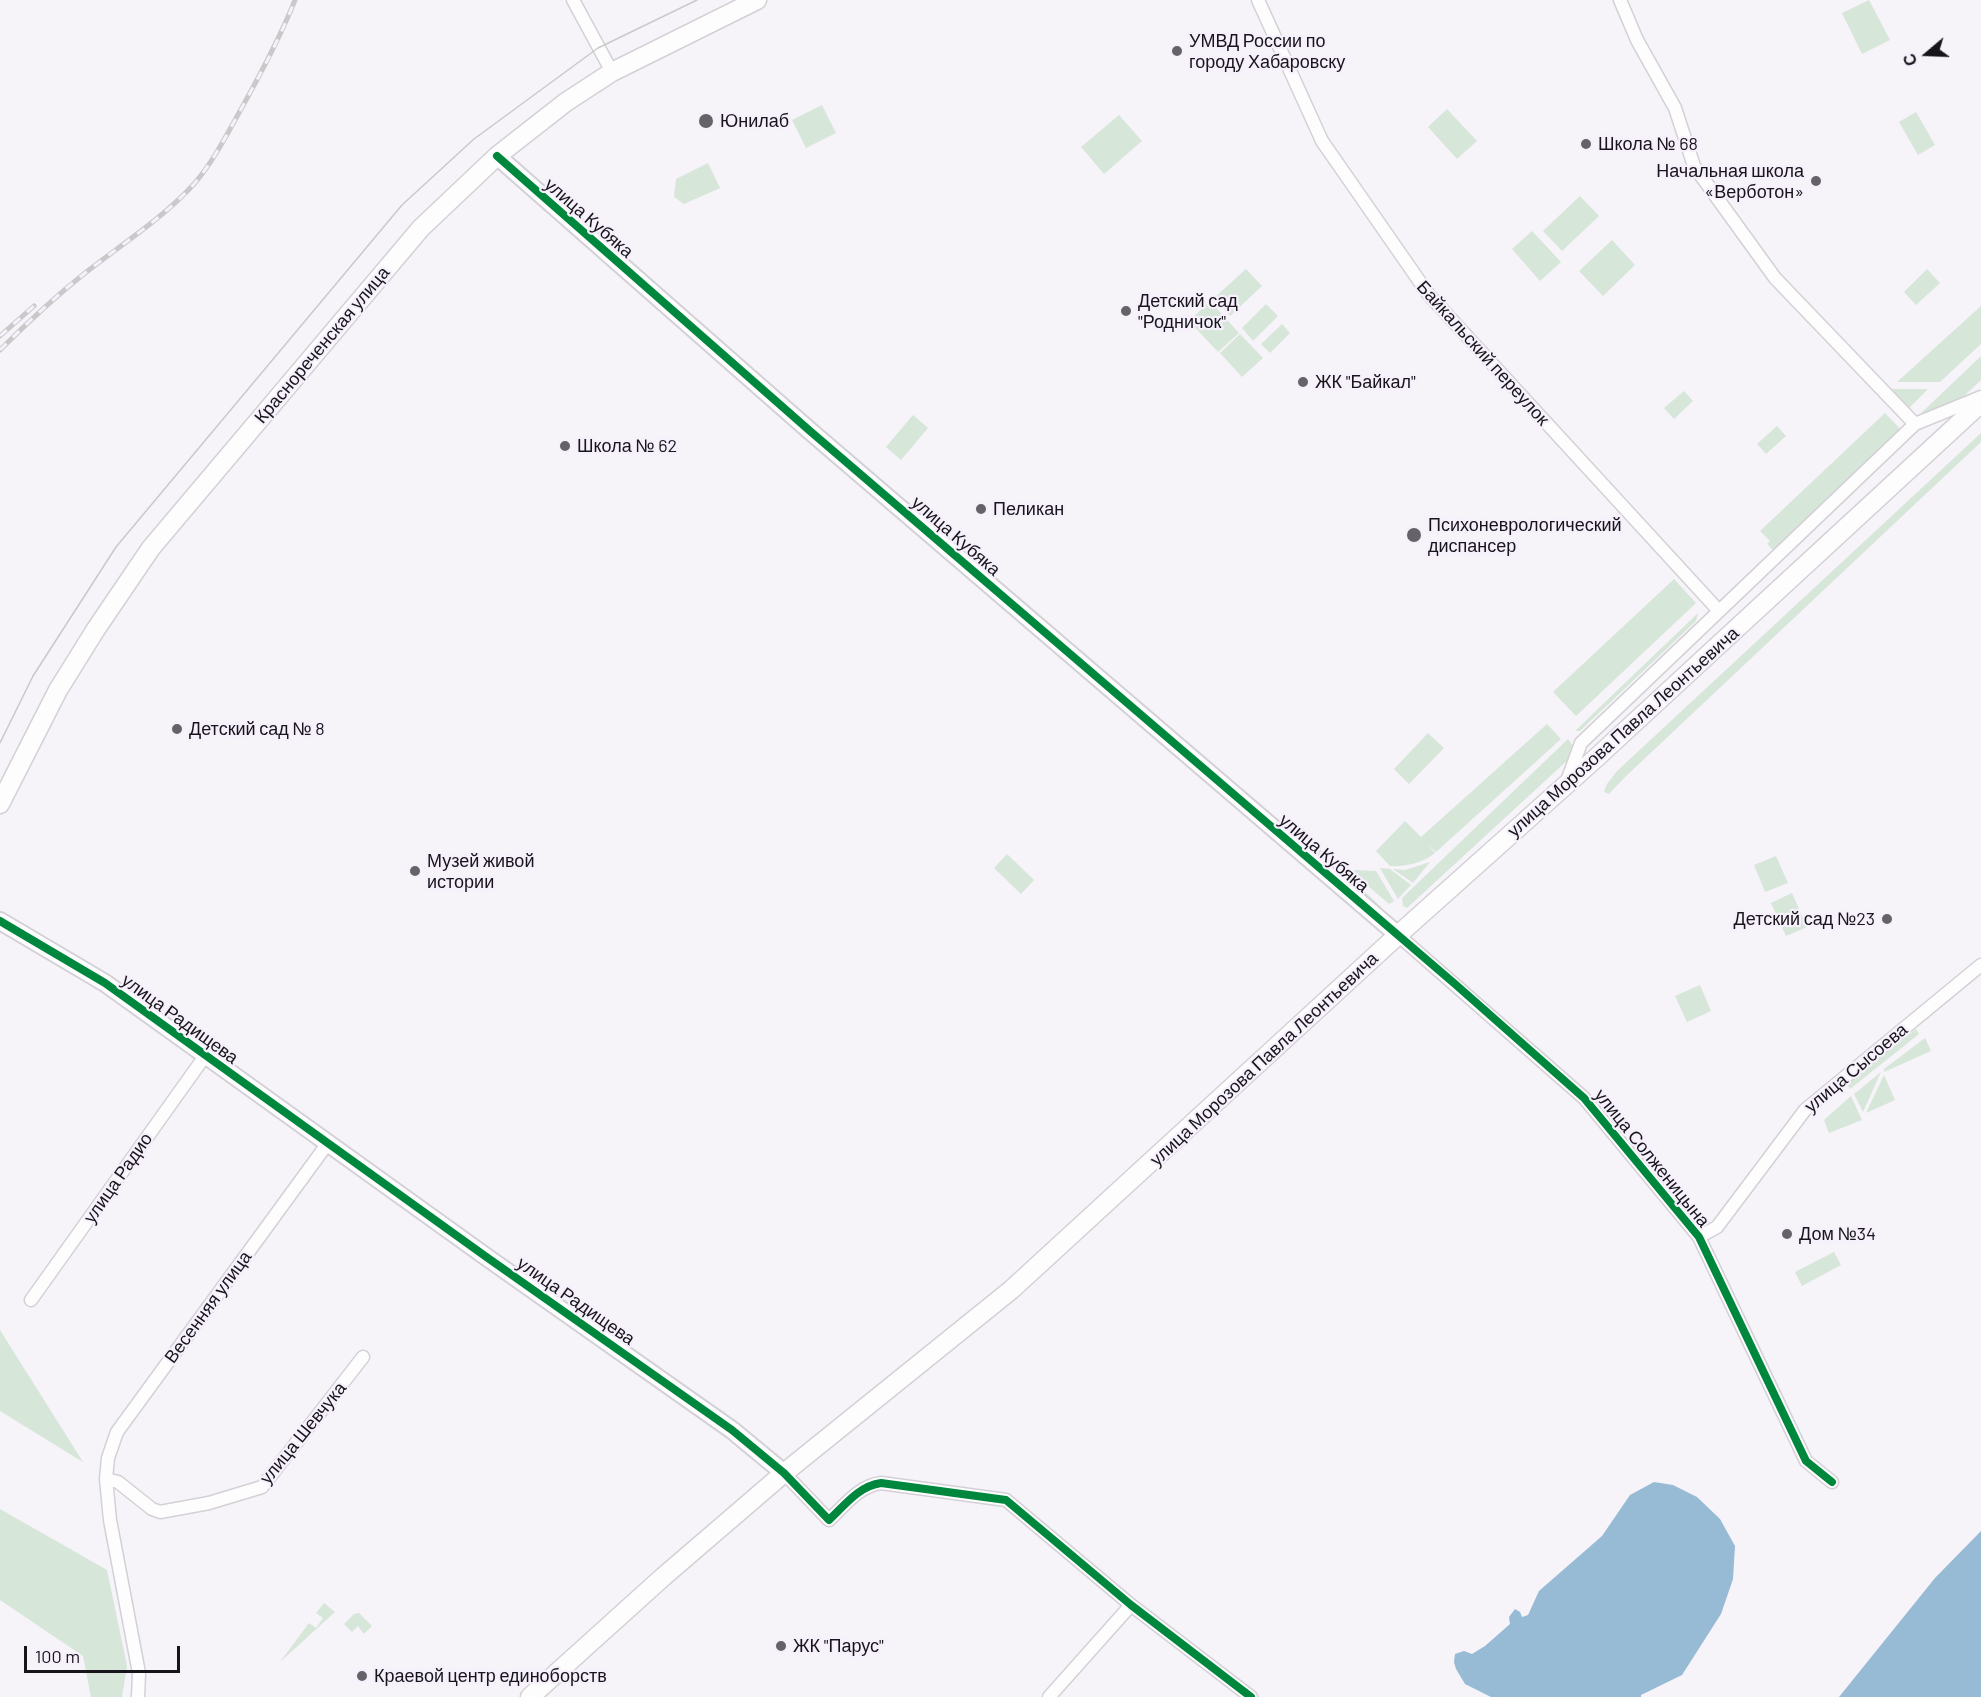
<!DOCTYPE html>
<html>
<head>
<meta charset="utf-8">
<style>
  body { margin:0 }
  #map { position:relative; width:1981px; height:1697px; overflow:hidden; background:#f6f3f9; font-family:Barlow,sans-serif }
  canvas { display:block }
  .north { position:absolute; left:1897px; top:24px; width:60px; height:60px; -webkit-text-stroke:4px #f6f0fc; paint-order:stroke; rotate:251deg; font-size:16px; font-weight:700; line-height:24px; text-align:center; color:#171519 }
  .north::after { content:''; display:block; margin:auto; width:21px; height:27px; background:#171519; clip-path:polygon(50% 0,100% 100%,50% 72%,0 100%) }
  .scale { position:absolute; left:24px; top:1646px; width:156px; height:27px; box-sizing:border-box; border:3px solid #171519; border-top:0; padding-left:8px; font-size:18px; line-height:21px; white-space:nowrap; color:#171519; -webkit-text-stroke:4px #f6f0fc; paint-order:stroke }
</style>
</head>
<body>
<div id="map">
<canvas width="1981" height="1697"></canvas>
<div class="north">С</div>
<div class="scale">100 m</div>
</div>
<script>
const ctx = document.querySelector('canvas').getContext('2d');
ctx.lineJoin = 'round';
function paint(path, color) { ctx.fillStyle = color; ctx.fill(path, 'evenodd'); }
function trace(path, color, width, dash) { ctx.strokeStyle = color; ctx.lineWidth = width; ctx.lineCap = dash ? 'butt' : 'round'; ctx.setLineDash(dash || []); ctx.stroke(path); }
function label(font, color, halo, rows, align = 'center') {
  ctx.font = font + ' Barlow,sans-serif'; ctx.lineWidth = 4.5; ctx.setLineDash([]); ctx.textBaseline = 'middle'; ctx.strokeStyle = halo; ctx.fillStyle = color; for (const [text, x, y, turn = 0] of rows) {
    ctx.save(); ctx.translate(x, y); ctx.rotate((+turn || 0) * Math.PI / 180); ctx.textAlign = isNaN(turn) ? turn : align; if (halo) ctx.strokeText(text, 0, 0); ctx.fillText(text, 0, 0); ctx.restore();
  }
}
const green = new Path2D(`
  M1869,0L1890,40L1862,54L1842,13Z
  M822,105L836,133L806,148L792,120Z
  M1447,109L1477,141L1457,159L1428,127Z
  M1916,112L1935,145L1918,155L1899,122Z
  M1119,115L1142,141L1104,174L1081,147Z
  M708,163L720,188L684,204L674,197L676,179Z
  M1580,196L1599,216L1562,251L1543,231Z
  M1532,231L1561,262L1540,281L1512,249Z
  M1612,240L1635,265L1603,296L1579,271Z
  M1246,269L1262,286L1230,316L1214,298Z
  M1927,269L1940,283L1916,305L1904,292Z
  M1210,301L1239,333L1218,352L1189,321Z
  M1266,304L1278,316L1253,341L1242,328Z
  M1981,306V344L1940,382H1897Z
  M1282,324L1290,333L1270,353L1261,344Z
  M1240,334L1263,358L1242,377L1220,353Z
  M1981,356V380L1964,396L1916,418Z
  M1890,389H1928L1908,409Z
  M1684,391L1693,401L1674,419L1664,408Z
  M1885,413L1902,431L1775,552L1767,544L1770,541L1760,531Z
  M913,415L928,428L901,460L886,447Z
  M1777,426L1786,436L1766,454L1757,444Z
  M1981,433V442L1624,778L1609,794L1604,792L1607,784L1617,771Z
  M1674,579L1696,603L1576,716L1553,692Z
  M1698,613L1696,621L1580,731H1575Z
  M1547,724L1561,739L1436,852L1428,845L1435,853C1423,863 1405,867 1390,866L1376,851L1405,821L1421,837Z
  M1428,733L1444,748L1409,784L1394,769Z
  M1568,739L1576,750L1571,757L1407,908L1403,906L1402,898Z
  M1308,838L1381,907L1379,910L1298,843Z
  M1007,854L1034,880L1021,894L994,868Z
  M1776,856L1788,883L1765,892L1754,865Z
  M1430,862L1413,883L1393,869L1405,870Z
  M1380,868L1390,869L1411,885L1398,899Z
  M1355,870L1376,871L1394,901L1389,904L1352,872Z
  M1792,893L1807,927L1786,936L1771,903Z
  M1700,985L1711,1011L1687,1022L1675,996Z
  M1916,1029L1919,1034L1850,1089L1847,1084Z
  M1925,1038L1931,1051L1884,1072V1069Z
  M1881,1072L1863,1112L1854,1094Z
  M1884,1075L1895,1100L1866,1113Z
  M1851,1096L1862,1120L1829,1133L1824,1120Z
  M1834,1252L1841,1265L1802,1286L1795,1272Z
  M0,1330L83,1462L0,1411Z
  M0,1509L107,1570L127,1666L122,1697H91L83,1656L0,1600Z
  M324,1603L335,1612L280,1662L309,1623L316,1628L323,1618L316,1613Z
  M359,1613L372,1626L364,1634L358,1626L352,1632L344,1624L354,1614Z`);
const water = new Path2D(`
  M1654,1482L1673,1485L1697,1497L1720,1519L1735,1546L1733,1579L1721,1614L1682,1675L1641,1695V1697H1491L1465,1684L1456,1669L1454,1662L1455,1654L1464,1651L1472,1654L1485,1646L1510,1624L1509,1617L1515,1609L1520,1612L1522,1617L1528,1615L1539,1591L1602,1536L1630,1495Z
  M1981,1531V1697H1839L1935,1578Z`);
const street = new Path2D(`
  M573,0L612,72
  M1258,0L1322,141L1429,295L1719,611
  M1620,0L1637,40L1675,108L1694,166L1775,278L1915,424
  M1567,781L1581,743L1915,424L1981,397
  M1398,935L1584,1098L1699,1237L1806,1461L1832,1482
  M1699,1237L1717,1227L1805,1110L1981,965
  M31,1300L205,1056
  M784,1473L829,1520C845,1505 859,1486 881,1483L1006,1500L1131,1605L1251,1697
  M106,1479L108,1458L117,1432L328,1143
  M138,1697L139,1673L110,1520L106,1479L118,1482L152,1509L160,1512L209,1503L262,1487L363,1357
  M1049,1697L1131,1605`);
const secondary = new Path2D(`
  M497,156L810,431L1398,935
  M0,921L105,983L485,1256L732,1430L784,1473`);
const primary = new Path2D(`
  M0,804L58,690L96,629L151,548L421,228L497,156L566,102L612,72L757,0
  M530,1697L663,1577L784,1473L1011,1290L1398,935L1596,758L1981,403`);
const tram = new Path2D(`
  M0,743L33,676L116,547L402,205L474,139L598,48L697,0`);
const rail = new Path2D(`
  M0,336L34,306
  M0,350C27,323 55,297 85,273C122,244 162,219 194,184C213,162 226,136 240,111C260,75 280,38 295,0`);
const cycleway = new Path2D(`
  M497,156L810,431L1455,984L1584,1098L1699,1237L1806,1461L1832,1482
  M0,921L105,983L485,1256L732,1430L784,1473L829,1520C845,1505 859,1486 881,1483L1006,1500L1131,1605L1251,1697`);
const markers = [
  [1177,51,6,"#656367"],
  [706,121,8,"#656367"],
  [1586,144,6,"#656367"],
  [1816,181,6,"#656367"],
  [1126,311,6,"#656367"],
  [1303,382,6,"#656367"],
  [565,446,6,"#656367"],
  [981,509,6,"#656367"],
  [1414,535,8,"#656367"],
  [177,729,6,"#656367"],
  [415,871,6,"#656367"],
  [1887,919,6,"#656367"],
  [1787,1234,6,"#656367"],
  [781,1646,6,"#656367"],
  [362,1676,6,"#656367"]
];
const poiNames = [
  ["УМВД России по",1189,41],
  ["городу Хабаровску",1189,62],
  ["Юнилаб",720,121],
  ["Школа № 68",1598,144],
  ["Начальная школа",1804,171,"right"],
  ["«Верботон»",1804,192,"right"],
  ["Детский сад",1138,301],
  ["\"Родничок\"",1138,322],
  ["ЖК \"Байкал\"",1315,382],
  ["Школа № 62",577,446],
  ["Пеликан",993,509],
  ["Психоневрологический",1428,525],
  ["диспансер",1428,546],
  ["Детский сад № 8",189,729],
  ["Музей живой",427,861],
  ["истории",427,882],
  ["Детский сад №23",1875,919,"right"],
  ["Дом №34",1799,1234],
  ["ЖК \"Парус\"",793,1646],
  ["Краевой центр единоборств",374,1676]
];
const streetNames = [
  ["улица Кубяка",589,218,41],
  ["Краснореченская улица",322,345,-50],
  ["Байкальский переулок",1483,353,48],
  ["улица Кубяка",956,536,41],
  ["улица Морозова Павла Леонтьевича",1623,732,-42],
  ["улица Кубяка",1324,853,40],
  ["улица Радищева",180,1019,36],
  ["улица Морозова Павла Леонтьевича",1264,1059,-43],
  ["улица Сысоева",1856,1068,-40],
  ["улица Солженицына",1652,1158,51],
  ["улица Радио",118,1178,-55],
  ["улица Радищева",576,1301,35],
  ["Весенняя улица",208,1307,-54],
  ["улица Шевчука",303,1433,-51]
];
paint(green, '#d6e6d9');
paint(water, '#97bad5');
trace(street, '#d4d1d6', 15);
trace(secondary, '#d4d1d6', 20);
trace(primary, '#d4d1d6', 21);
trace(street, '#fefdfe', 12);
trace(secondary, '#fefdfe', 16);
trace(primary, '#fefdfe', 18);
trace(tram, '#cac9ca', 1.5);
trace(rail, '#cac9ca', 5);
trace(rail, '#f6f0fc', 3, [9]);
trace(cycleway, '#00873e', 8);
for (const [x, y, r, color] of markers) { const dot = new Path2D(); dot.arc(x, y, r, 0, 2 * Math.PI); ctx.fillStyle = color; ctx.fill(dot); trace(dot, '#f6f0fc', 2); }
label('18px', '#171519', '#f6f0fc', poiNames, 'left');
label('18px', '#171519', '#f6f0fc', streetNames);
</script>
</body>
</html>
